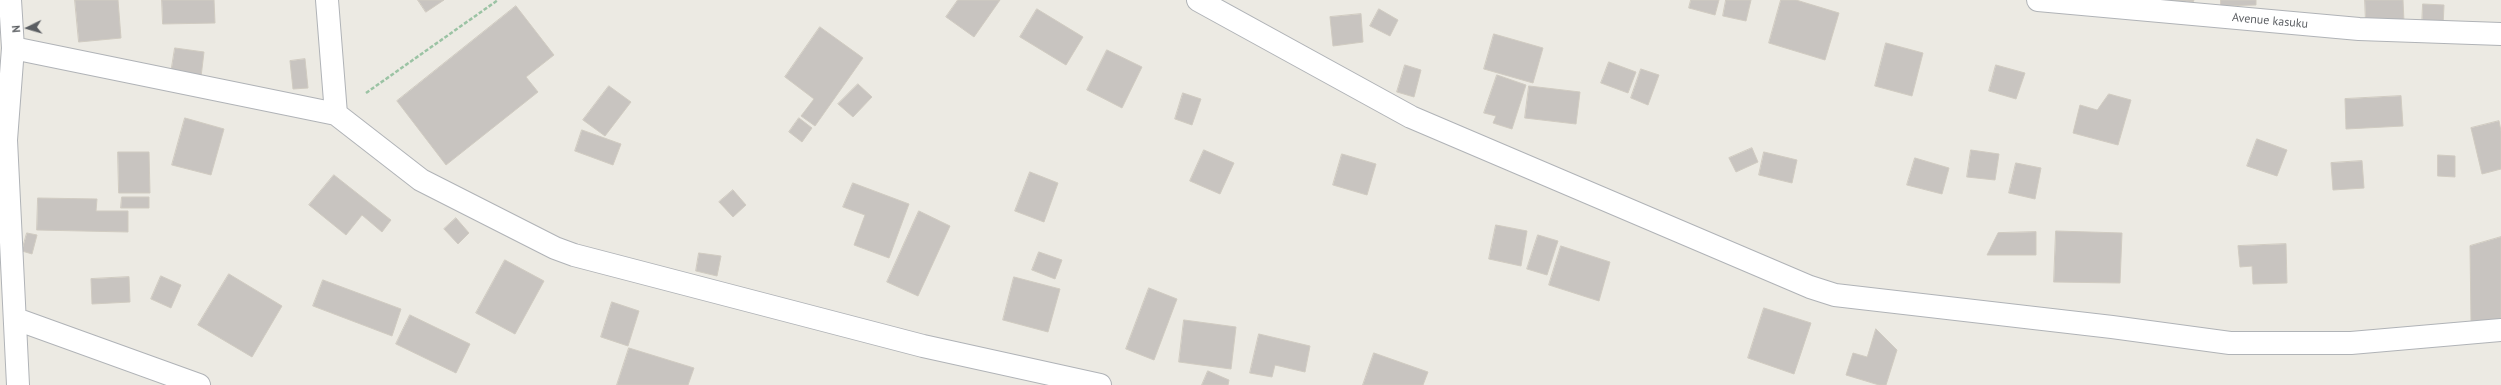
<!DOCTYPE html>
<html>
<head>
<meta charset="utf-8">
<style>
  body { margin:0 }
  #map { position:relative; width:2501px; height:385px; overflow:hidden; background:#eceae3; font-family:"PT Sans",sans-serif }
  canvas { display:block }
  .north { position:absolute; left:8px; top:8px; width:40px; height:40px; -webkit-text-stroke:3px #fff; paint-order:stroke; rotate:265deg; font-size:11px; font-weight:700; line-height:16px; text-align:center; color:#5b5e62 }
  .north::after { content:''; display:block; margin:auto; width:14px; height:18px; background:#5b5e62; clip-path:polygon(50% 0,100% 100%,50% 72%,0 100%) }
</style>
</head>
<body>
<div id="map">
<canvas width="2501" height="385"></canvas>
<div class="north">N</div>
</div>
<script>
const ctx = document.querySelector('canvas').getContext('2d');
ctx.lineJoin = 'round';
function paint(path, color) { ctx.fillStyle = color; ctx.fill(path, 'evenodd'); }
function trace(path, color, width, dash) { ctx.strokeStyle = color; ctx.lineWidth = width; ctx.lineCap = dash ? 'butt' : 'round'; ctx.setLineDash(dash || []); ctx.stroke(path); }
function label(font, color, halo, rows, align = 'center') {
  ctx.font = font + ' "PT Sans",sans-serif'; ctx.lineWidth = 3; ctx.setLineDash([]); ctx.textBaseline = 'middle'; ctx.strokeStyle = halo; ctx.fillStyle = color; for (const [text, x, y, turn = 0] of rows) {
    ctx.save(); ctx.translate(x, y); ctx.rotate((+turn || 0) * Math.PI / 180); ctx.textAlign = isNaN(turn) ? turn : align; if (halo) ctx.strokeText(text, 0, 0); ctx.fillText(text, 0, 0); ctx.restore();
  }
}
const building = new Path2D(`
  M75,0H118L121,38L79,42Z
  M162,0H214L215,23L163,24Z
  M418,0H444L426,12Z
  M958,0H1000L974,37L946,17Z
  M1691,0H1719L1715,15L1689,8Z
  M1726,0H1751L1746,21L1723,16Z
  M1781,0H1796L1839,13L1825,60L1769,43Z
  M2138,0H2194L2193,2L2186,1L2184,10Z
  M2221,0H2256V5L2221,6Z
  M2365,0H2403L2404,22L2366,23Z
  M2423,4L2444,5L2443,27L2422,26Z
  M516,6L554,55L526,77L538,92L446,165L397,101Z
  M1037,9L1083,37L1066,65L1020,37Z
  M1379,9L1398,20L1390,36L1370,26Z
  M1361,14L1363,42L1333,46L1330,17Z
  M820,27L863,58L815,126L801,116L814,99L785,77Z
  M1494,34L1543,48L1533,83L1484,69Z
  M1886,43L1923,53L1912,96L1875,86Z
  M175,48L204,52L201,77L171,73Z
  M1107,50L1142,67L1122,108L1087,90Z
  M305,59L308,88L293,89L290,61Z
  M1609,62L1636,72L1628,93L1601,83Z
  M1405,65L1421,70L1414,97L1397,92Z
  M1996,65L2025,73L2016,99L1989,91Z
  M1641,69L1659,75L1648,105L1631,98Z
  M1497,75L1526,85L1512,129L1493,123L1496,116L1484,113Z
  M858,84L872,97L853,117L838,104Z
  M609,86L631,102L605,136L583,120Z
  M1529,86L1580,92L1576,124L1525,118Z
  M1183,93L1201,99L1192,125L1175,119Z
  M2109,94L2131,100L2118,145L2073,133L2080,105L2097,110Z
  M2401,96L2403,126L2346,129L2345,99Z
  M185,118L224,129L211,175L172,165Z
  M799,118L812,128L802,142L789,132Z
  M2499,121L2501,131V169L2482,174L2471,128Z
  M582,130L621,144L613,165L575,151Z
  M2257,139L2287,150L2277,176L2247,166Z
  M1752,148L1758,162L1736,172L1729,158Z
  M1204,150L1234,163L1220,194L1190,181Z
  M1971,150L1999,154L1995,180L1967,177Z
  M118,152H149L150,193H119Z
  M1764,152L1797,160L1792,183L1759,175Z
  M1342,154L1376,164L1367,195L1333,185Z
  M2438,155L2455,156V177L2438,176Z
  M1915,158L1949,168L1942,194L1907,185Z
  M2362,161L2364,188L2333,190L2331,163Z
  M2016,163L2041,168L2035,199L2009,193Z
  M1030,172L1058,183L1044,222L1015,211Z
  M334,175L391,220L382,232L362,215L346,235L309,205Z
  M853,183L909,204L889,258L854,245L865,215L843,207Z
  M733,190L746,205L733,217L719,202Z
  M122,197H149V208H121Z
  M38,198L97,199L96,211H128V232L37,230Z
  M919,211L950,226L918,296L887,282Z
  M456,218L469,233L458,244L444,229Z
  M1496,225L1527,231L1521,266L1489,259Z
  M2056,231L2122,233L2120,283L2054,282Z
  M2036,232V255H1987L1998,233Z
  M27,233L37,235L32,254L22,251Z
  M1538,235L1558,241L1547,275L1527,269Z
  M2501,237V320L2471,321L2470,246Z
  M2286,244L2287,283L2253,284L2252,266L2240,267L2238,246Z
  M1561,246L1610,262L1599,301L1549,285Z
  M1039,252L1062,260L1055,279L1032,270Z
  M699,253L721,256L717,276L696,271Z
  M505,260L544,281L515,334L476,313Z
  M229,274L282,306L252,357L198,325Z
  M161,276L181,285L171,308L151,299Z
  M129,277L130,302L92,304L91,279Z
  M1014,277L1060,289L1048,332L1003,320Z
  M323,280L401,309L392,336L313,306Z
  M1149,288L1177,299L1154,360L1126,349Z
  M612,302L639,311L628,346L601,337Z
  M1764,308L1811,323L1794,374L1748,358Z
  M410,315L470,344L456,373L396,344Z
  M1184,320L1236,327L1231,369L1179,362Z
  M1876,329L1897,350L1886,385H1879L1846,375L1853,353L1867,357Z
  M1259,334L1310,346L1305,372L1275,365L1272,377L1250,373Z
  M629,348L694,368L688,385H617Z
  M1374,353L1428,372L1423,385H1363Z
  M1208,371L1229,380L1228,385H1202Z`);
const path = new Path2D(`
  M366,93L498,0`);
const minor = new Path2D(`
  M10,0L13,48L6,140L18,385
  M327,0L336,114
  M1198,0L1411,117L1810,287L1835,295L2112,327L2230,343H2351L2501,330
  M2038,0L2359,29L2501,34
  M13,48L336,114L421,180L555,248L574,255L923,346L1100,385
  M16,319L199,385`);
const streetNames = [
  ["Avenue kasuku",2270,21,5]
];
paint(building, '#c8c4c0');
trace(building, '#d0cbc1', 1);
trace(minor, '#b0b3b7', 24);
trace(path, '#9bc3a4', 2.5, [4, 2]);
trace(minor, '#fff', 22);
label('12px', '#5b5e62', '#fff', streetNames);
</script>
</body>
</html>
